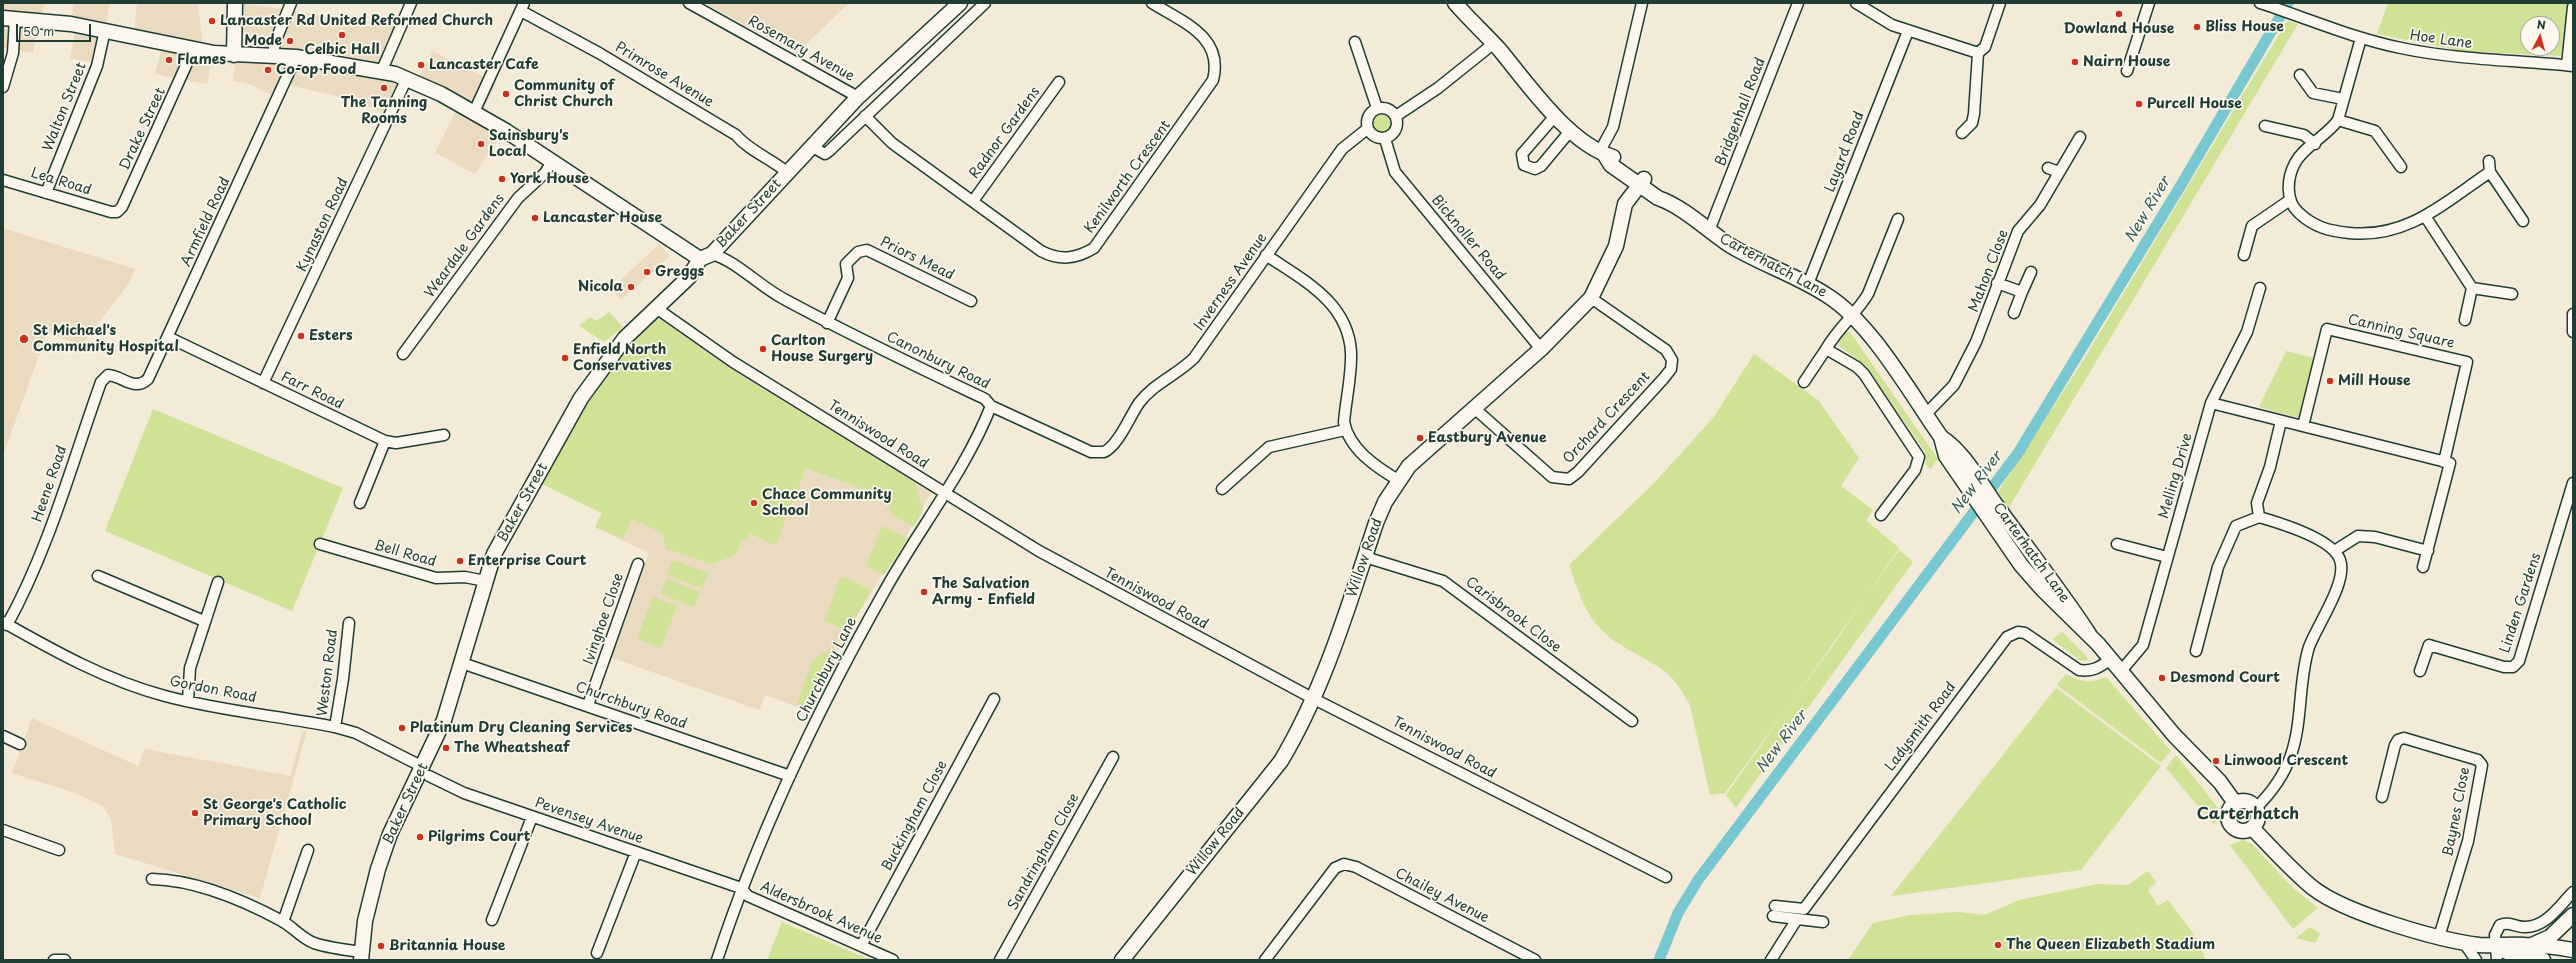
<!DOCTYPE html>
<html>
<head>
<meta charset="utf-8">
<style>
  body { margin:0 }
  #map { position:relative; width:2576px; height:963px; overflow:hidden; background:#f3ead8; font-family:"Playpen Sans",sans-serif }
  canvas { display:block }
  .frame { position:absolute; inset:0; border:4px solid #1f3d34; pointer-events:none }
  .north { position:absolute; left:2520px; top:16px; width:40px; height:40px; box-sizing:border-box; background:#fbf7ec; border:1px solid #a3ada2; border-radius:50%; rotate:6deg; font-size:11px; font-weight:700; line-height:16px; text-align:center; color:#1f3d34 }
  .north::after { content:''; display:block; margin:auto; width:14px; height:18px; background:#c8321e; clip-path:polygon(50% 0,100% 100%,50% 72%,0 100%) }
  .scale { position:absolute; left:16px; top:24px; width:75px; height:18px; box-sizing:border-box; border:2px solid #1f3d34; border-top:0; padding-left:5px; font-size:12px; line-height:14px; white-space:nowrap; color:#1f3d34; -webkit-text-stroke:3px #fbf7ec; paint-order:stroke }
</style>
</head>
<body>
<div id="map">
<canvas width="2576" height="963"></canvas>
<div class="frame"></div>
<div class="north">N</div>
<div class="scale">50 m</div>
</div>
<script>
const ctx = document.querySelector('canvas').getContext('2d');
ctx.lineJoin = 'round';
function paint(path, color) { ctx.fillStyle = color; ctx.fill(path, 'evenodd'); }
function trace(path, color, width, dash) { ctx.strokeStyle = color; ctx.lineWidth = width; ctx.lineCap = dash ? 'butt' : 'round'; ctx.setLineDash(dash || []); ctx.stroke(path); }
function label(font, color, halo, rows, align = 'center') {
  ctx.font = font + ' "Playpen Sans",sans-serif'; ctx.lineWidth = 3.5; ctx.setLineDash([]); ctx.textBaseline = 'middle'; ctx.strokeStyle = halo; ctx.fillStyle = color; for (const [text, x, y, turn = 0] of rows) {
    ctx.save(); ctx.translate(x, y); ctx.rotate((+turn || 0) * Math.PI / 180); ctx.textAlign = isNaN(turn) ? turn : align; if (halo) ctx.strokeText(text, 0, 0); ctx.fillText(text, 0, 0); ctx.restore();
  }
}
const built = new Path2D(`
  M3,3H46L39,18L33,53L3,48Z
  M73,3H109L106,29L72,21Z
  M137,3H198L203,48H214L207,84L155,74L164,41L134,35Z
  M242,3L328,16L370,26L372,19L396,25L374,74L399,81L383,113L354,100L280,83L272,95L246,83L233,81Z
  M704,3H849L797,53Z
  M76,27L100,31L90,62L70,59Z
  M433,51L496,83L482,113L417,80Z
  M457,109L503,132L475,174L435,153Z
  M3,228L135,269L127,286L81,345L47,333L3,456Z
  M659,244L670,256L621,300L611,289Z
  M656,311L932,492L848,631L808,711L765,695L759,710L610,657L649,553L595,527L602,513L540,483L588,403L630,339Z
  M32,718L138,766L145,749L290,776L303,731H307L260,898L115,854L111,819L102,806L75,793L12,773Z`);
const green = new Path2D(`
  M2388,3H2568L2561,56L2463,51L2377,34ZM2528,24H2552V48H2528Z
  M2287,21L2298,24L2008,509L1998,492L2084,359Z
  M1371 123a10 10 0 1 1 20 0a10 10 0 1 1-20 0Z
  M609,312L623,327L604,342L579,326L590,317L596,321Z
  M656,317L729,368L915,483L923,510L914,527L895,517L880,495L806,468L776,545L764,541L751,533L741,543L735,555L711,564L666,549L662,533L632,519L623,538L595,527L602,513L540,483C575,424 608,365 656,317Z
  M1844,332H1850L1938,459L1930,469L1926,465L1925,451L1921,446L1866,366L1839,346V339Z
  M2286,351L2315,358L2300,418L2259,407Z
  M1754,354L1818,400L1859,458L1841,486L1873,510L1866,520L1899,548L1832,647L1725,793L1710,795L1690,705C1684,695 1677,682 1667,673C1646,656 1615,647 1597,625C1582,608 1577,586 1569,565L1655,482L1713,418Z
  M153,409L343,488L292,611L105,531Z
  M882,526L908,538L884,575L866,566Z
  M1899,550L1913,562L1736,808L1726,795Z
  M673,560L708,573L702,588L667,575Z
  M841,576L871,590L848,631L824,621Z
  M667,579L700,592L694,607L661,594Z
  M653,597L677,606L661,648L637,639Z
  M2062,632L2088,658L2087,661L2079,660L2052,639Z
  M829,650L835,652L808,708L797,704L813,660Z
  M2066,674C2081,682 2090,684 2106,677L2171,751L2161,763L2057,685Z
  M2056,688L2161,766L2081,870L1891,896Z
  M2176,755L2219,809L2218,817L2214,825L2166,768Z
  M2243,840L2252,844L2293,888L2318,908L2293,929L2230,845Z
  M2148,871L2156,882L2148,890L2158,906L2168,900L2201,944L2205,960H1848L1873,923L1910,915L1959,912L1985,915L2019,900L2097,884L2128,885Z
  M782,922L861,956L871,960H767Z
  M2310,927L2320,933L2316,943L2296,938Z`);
const canal = new Path2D(`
  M1659,960L1678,913L1698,880L2018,453L2181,185L2288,3`);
const street = new Path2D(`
  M689,3L858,97
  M1856,3L1892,25L1978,53L1985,47L2000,3
  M2260,3C2307,18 2352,38 2401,48C2458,60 2516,60 2573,66
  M521,11L599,53L736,135C749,151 772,159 788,173
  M2361,38L2338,120C2327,136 2304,146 2295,163C2287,178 2285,201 2299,213C2314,227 2329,231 2349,233C2407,239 2445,202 2490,172
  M1355,42L1377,108
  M273,55L275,42L291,3
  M2567,65L2573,7
  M382,70L411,3
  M2127,71L2149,3
  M2300,75L2313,93L2343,99
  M3,87L13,53L15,18
  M1367 123a15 15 0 1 1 30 0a15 15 0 1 1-30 0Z
  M474,112L524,3
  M865,116L892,143L1041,251C1060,261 1076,259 1094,248L1213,80C1224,37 1183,22 1152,3
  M1396,116L1438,88L1488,48
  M1555,116L1522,154L1524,165L1535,169L1541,166L1571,130
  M2338,120L2375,131L2401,167
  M2265,126L2304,135L2315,144
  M1962,133L1972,123L1974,114L1978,53
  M1385,139L1395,172L1541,349
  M811,146L825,154L829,151L985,3
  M1600,151L1613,127L1642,3
  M2489,161L2490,172L2523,221
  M2048,168L2059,172
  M3,180L111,212H117L122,207L193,50
  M46,193L97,66L105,30
  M973,201L1059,82
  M2425,216L2472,288L2465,320
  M1709,231L1798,3
  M712,254C738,262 759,286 784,299C850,335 918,367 985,399L991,406L1091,452H1104C1118,446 1130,416 1139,403C1154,383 1177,375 1194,358L1342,149L1367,129
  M1266,255C1303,280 1348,302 1351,352C1352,374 1346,399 1344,422C1349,449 1376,467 1398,480
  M2244,255L2252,226L2290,200
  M1997,283L2022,292L2031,272
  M1808,284L1908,31
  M2472,288L2512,294
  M656,308L733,362L1039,551L1314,699L1666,877
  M2014,313L2022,292
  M2573,314V332
  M827,323L848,278L846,264L858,252L867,250L971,301
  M168,337L385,441L360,503
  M403,354L518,198L545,173L553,160
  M1804,382L1826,349
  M263,383L407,78
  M2211,403L2450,463L2423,567
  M1474,408L1552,477L1569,479L1578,472L1664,378L1671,369L1672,360L1666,350L1591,298
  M1925,415L1954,385L1976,342L2018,231L2040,205L2080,137
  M2303,426L2327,329L2467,362L2444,462
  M385,441L396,443L444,435
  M1222,489L1269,447L1345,430
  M1881,515L1915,470L1919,457L1864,374L1857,367L1826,349C1838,328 1856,314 1868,294L1898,219
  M2259,517L2257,503L2270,467L2281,421
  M320,544L436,578L465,577L485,581
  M2117,544L2167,557
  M2336,550L2358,536L2375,537L2428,551
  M1365,557L1443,581L1632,721
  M98,576L204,621
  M3,622C54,651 108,681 165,696C221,711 279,716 335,727L356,733L423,767
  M7,625C49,549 72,463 101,382L108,375C123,376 134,392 148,379L296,57
  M2196,651L2218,567L2236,526L2259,517C2280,523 2333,539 2340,560C2348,582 2317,625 2309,647C2298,682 2303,720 2291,755C2284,776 2272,792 2256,808
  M462,663L790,776
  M2121,671L2143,645L2211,403L2247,332L2260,288
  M2420,671L2429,645L2504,667H2513L2519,661L2573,483
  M188,701L190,668L218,582
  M588,705L638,564
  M335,727L343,679L349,623
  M3,736L20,744
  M429,776L464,793L741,888L748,896L893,960
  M2382,797L2395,745L2398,740L2404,738L2478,760L2482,765L2468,841L2439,937
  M3,830L59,850
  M152,879C197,880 243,900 282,921C293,927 301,938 314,943C329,948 346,950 362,952
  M1775,906L1804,909L2007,637L2018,632L2025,633L2079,670C2093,672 2100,667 2111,659
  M1773,916L1823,922
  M492,920L532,817
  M283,922L308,850
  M2464,943L2476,960
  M861,946L994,699
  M597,953L636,852
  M54,960H65
  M717,960C759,832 818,709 884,592C918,530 965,472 991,406
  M1000,960L1113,757
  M1265,960L1335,868L1344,864L1356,867L1535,960
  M1771,960L1797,919
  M2497,960L2495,935L2500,925C2508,921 2516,927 2524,927C2546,928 2560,905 2573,892`);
const secondary = new Path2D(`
  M1455,3C1469,19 1484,33 1499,49C1528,84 1568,143 1613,157
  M3,18L71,24L214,53L296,57L395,74L441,94L506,131L700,259
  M234,55L235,3
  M1604,154L1611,165L1658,198C1684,207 1708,231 1731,246C1763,265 1798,276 1828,296C1872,324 1910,393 1941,437C1965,453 1979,481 1996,505C2027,548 2060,590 2089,634
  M1941,437L1946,456L2021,565L2042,589L2098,644L2174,735L2220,782L2235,803
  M2228 816a15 15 0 1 1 30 0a15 15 0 1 1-30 0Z
  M2252,828C2272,848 2291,870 2313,888C2345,913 2438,940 2479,945C2495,946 2509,944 2525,945C2541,945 2557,947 2573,950
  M2532,945L2550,937L2573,915
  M2499,948L2511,954L2543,960
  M361,960L365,921L378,869L390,834L444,720L494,554L581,398L625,338L689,277L700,259L712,254L858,97L960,3
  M1122,960L1281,761C1325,687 1349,604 1376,523L1385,502L1409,466L1541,349L1591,298L1616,246L1625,204L1644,179`);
const markers = [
  [2119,14,4,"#c8321e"],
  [212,21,4,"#c8321e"],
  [2197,27,4,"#c8321e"],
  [342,35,4,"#c8321e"],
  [290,41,4,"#c8321e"],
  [169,60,4,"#c8321e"],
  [2075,62,4,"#c8321e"],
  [421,65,4,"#c8321e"],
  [268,70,4,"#c8321e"],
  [384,88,4,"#c8321e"],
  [506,94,4,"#c8321e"],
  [2139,104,4,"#c8321e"],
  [481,144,4,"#c8321e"],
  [502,179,4,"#c8321e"],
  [535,218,4,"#c8321e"],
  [647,272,4,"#c8321e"],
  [631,287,4,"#c8321e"],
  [301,336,4,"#c8321e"],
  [24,339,5,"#c8321e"],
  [763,349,4,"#c8321e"],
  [565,358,4,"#c8321e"],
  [2330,381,4,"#c8321e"],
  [1420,438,4,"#c8321e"],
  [754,503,4,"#c8321e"],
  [460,561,4,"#c8321e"],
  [924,592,4,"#c8321e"],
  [2162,678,4,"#c8321e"],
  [402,728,4,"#c8321e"],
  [446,748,4,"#c8321e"],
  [2216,761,4,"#c8321e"],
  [195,813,4,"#c8321e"],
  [420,837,4,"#c8321e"],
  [1998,945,4,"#c8321e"],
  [381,946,4,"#c8321e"]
];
const poiNames = [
  ["Lancaster Rd United Reformed Church",220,21],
  ["Bliss House",2205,27],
  ["Dowland House",2119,29,"center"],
  ["Mode",282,41,"right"],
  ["Celbic Hall",342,50,"center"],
  ["Flames",177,60],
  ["Nairn House",2083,62],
  ["Lancaster Cafe",429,65],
  ["Co-op Food",276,70],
  ["Community of",514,86],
  ["Christ Church",514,102],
  ["The Tanning",384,103,"center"],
  ["Rooms",384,119,"center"],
  ["Purcell House",2147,104],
  ["Sainsbury's",489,136],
  ["Local",489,152],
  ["York House",510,179],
  ["Lancaster House",543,218],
  ["Greggs",655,272],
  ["Nicola",623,287,"right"],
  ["St Michael's",33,331],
  ["Community Hospital",33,347],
  ["Esters",309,336],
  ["Carlton",771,341],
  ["House Surgery",771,357],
  ["Enfield North",573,350],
  ["Conservatives",573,366],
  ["Mill House",2338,381],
  ["Eastbury Avenue",1428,438],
  ["Chace Community",762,495],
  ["School",762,511],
  ["Enterprise Court",468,561],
  ["The Salvation",932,584],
  ["Army - Enfield",932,600],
  ["Desmond Court",2170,678],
  ["Platinum Dry Cleaning Services",410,728],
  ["The Wheatsheaf",454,748],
  ["Linwood Crescent",2224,761],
  ["St George's Catholic",203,805],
  ["Primary School",203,821],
  ["Pilgrims Court",428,837],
  ["The Queen Elizabeth Stadium",2006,945],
  ["Britannia House",389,946]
];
const streetNames = [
  ["Hoe Lane",2441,40,8],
  ["Rosemary Avenue",801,49,29],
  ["Primrose Avenue",664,75,31],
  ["Walton Street",65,107,-68],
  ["Bridgenhall Road",1741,112,-69],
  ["Drake Street",143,129,-65],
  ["Radnor Gardens",1005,133,-54],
  ["Layard Road",1845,152,-69],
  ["Kenilworth Crescent",1128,177,-54],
  ["Lea Road",61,182,17],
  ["Baker Street",749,214,-47],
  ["Armfield Road",206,222,-65],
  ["Kynaston Road",323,225,-65],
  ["Bicknoller Road",1468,238,50],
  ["Weardale Gardens",465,246,-54],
  ["Priors Mead",917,259,26],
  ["Carterhatch Lane",1773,266,28],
  ["Mahon Close",1989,271,-69],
  ["Inverness Avenue",1231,282,-55],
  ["Canning Square",2401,332,13],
  ["Canonbury Road",938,361,26],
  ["Farr Road",312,391,26],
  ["Orchard Crescent",1607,418,-47],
  ["Tenniswood Road",878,435,32],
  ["Melling Drive",2176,476,-74],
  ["Heene Road",50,484,-71],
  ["Baker Street",523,503,-61],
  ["Carterhatch Lane",2031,553,54],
  ["Bell Road",405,554,16],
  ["Willow Road",1365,558,-71],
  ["Tenniswood Road",1156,599,28],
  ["Linden Gardens",2521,603,-72],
  ["Carisbrook Close",1513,615,37],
  ["Ivinghoe Close",604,619,-71],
  ["Churchbury Lane",827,670,-63],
  ["Weston Road",328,673,-83],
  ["Gordon Road",213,690,11],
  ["Churchbury Road",631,706,19],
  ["Ladysmith Road",1921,727,-53],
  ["Tenniswood Road",1444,748,28],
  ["Baker Street",406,804,-65],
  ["Baynes Close",2457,812,-79],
  ["Buckingham Close",915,816,-62],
  ["Pevensey Avenue",589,821,19],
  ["Willow Road",1216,842,-51],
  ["Sandringham Close",1044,852,-61],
  ["Chailey Avenue",1442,896,27],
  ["Aldersbrook Avenue",821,913,24]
];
const waterNames = [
  ["New River",2148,210,-59],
  ["New River",1977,483,-53],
  ["New River",1782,742,-53]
];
const quarterNames = [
  ["Carterhatch",2248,815]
];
paint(built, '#eadac0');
paint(green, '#d0e296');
trace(canal, '#77c8d0', 11);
trace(street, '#1f3d34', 13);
trace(secondary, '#1f3d34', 17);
trace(street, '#fbf7ec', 10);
trace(secondary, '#fbf7ec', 14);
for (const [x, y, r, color] of markers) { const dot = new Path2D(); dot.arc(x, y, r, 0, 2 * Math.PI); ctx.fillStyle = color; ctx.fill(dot); trace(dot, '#fbf7ec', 1.5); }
label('bold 14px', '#1f3d34', '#fbf7ec', poiNames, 'left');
label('14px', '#1f3d34', '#fbf7ec', streetNames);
label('italic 15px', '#35605b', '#fbf7ec', waterNames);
label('bold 16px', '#1f3d34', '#fbf7ec', quarterNames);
</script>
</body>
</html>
